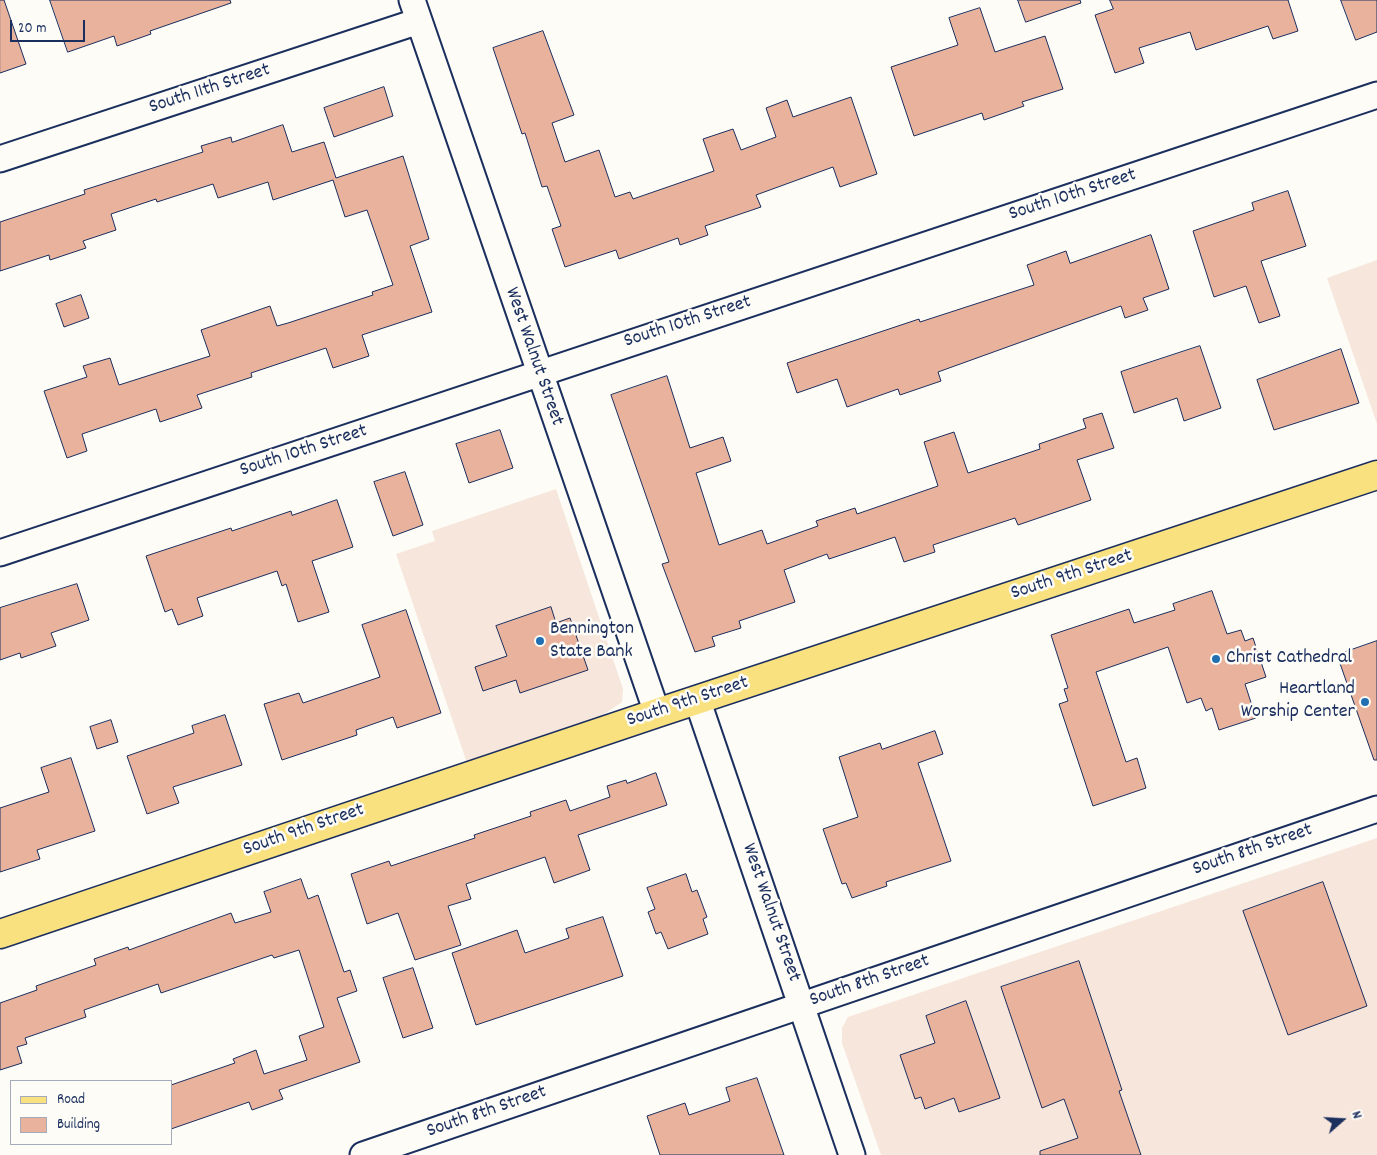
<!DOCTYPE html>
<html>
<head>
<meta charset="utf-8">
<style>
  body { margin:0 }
  #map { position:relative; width:1377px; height:1155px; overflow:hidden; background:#fdfcf7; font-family:Dekko,sans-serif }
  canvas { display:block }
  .legend { position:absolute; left:10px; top:1080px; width:162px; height:65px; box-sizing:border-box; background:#fdfcf7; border:1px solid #a3aaba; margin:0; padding:6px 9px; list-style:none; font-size:15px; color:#1b2f5e }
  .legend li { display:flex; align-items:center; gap:10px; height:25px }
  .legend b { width:25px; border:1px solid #a3aaba }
  .north { position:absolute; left:1317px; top:1095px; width:50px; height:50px; -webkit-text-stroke:4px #fdfcf7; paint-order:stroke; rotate:71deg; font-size:14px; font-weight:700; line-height:20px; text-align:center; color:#1b2f5e }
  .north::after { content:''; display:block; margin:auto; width:18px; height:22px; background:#1b2f5e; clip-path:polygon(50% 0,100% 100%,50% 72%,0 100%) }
  .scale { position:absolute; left:10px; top:20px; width:75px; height:22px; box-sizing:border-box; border:2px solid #1b2f5e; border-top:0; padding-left:6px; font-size:15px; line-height:18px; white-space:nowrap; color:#1b2f5e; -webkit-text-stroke:4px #fdfcf7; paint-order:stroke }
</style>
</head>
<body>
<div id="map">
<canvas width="1377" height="1155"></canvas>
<ul class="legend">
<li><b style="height:6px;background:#fae180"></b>Road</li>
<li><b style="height:14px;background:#e8b29d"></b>Building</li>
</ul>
<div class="north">N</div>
<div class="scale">20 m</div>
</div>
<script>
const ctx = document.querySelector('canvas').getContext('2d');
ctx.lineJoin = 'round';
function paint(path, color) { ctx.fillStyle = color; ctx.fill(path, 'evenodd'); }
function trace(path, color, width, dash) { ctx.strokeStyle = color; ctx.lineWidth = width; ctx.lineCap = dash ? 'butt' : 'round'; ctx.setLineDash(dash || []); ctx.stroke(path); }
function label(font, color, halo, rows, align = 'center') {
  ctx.font = font + ' Dekko,sans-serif'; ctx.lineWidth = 5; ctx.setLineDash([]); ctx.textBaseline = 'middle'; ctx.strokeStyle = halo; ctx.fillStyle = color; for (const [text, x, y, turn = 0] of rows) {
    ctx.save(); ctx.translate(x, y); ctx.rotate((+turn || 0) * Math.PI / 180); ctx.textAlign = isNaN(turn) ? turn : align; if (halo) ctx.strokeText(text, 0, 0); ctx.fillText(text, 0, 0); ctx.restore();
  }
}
const built = new Path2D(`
  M1377,260V424L1327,278Z
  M556,489L623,689L622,702L597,719L467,763L396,554L435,541L432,531Z
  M1377,838V1155H881L842,1043V1028L848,1017Z`);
const building = new Path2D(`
  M0,0H4L26,64L0,73Z
  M50,0H230L231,3L150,31L151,34L117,46L114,36L68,52Z
  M1018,0H1080L1081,3L1026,22Z
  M1110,0H1288L1298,31L1273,39L1268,26L1196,50L1190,32L1139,48L1144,63L1115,73L1095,15L1113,9Z
  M1341,0H1377V32L1356,40Z
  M980,8L995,52L1045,36L1063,89L1022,102L1024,106L984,120L982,113L914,136L891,67L958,45L949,18Z
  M543,31L574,115L552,123L565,162L599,150L615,197L630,192L633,199L714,171L703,139L733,129L741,150L776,137L766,108L787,100L793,117L851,97L877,174L840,187L833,167L756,195L761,207L705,226L708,235L680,245L678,238L619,259L616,250L565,267L552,229L561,226L547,186L542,187L525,133L522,134L493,48Z
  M384,87L393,116L334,137L324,108Z
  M283,125L292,152L324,142L336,178L403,156L429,239L410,246L432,312L362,335L369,356L333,368L326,348L251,373L252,377L197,395L202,408L160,422L156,409L82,434L87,451L67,458L44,391L87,377L83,366L110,358L119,385L210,356L201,330L270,306L277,326L288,323L373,295L372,292L393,285L367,210L345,217L333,180L273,200L268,182L218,198L213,184L157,202L156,199L111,214L116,230L83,241L86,248L50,260L49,255L0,271V222L85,194L84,190L203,152L201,146L231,137L232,142Z
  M1288,191L1306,246L1261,261L1280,316L1259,323L1246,286L1214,297L1193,231L1254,210L1252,203Z
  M1151,235L1169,289L1143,298L1148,310L1125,318L1121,306L938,372L941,381L900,395L898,389L847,407L837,379L797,393L787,363L919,319L920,322L1034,285L1027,265L1066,251L1070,263Z
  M81,295L89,318L64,327L56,304Z
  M1200,346L1221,408L1184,421L1177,398L1134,413L1121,372Z
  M1341,349L1359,403L1274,430L1257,380Z
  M667,376L690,448L723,437L731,461L696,473L719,545L762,530L767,544L818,526L816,521L855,508L857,514L938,486L924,442L954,432L968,473L1040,449L1039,444L1086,428L1083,419L1102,413L1114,448L1077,460L1091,500L1018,525L1015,518L933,545L935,552L904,562L895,537L829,559L827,554L784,570L795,602L739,621L741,628L712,637L715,646L695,652L662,564L669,562L611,395Z
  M500,430L513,468L469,483L456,444Z
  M405,472L423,525L393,536L374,482Z
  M337,500L353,547L312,561L329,612L298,622L286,584L282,586L277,571L197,598L203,616L178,625L172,609L165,612L146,556L231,528L232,531L291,511L292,515Z
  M77,584L89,620L51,633L56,646L21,658L20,653L0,660V608Z
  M1212,591L1227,634L1241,630L1245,641L1253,638L1266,677L1245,684L1256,718L1219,730L1212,708L1206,711L1201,698L1187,703L1168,647L1096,672L1126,762L1137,758L1146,788L1093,806L1059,704L1068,701L1064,689L1068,688L1051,635L1129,609L1134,623L1175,610L1173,604Z
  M551,607L556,623L570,618L588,670L520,693L516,680L483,691L475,667L507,656L496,626Z
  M406,610L441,713L397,728L393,717L356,730L357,735L282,760L264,704L299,693L303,703L380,677L362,625Z
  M1377,641V760H1374L1337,655Z
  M225,715L242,765L173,787L179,803L147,814L127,756L194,733L192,726Z
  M111,720L118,742L97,749L90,727Z
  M935,731L943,754L918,763L951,861L886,882L887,886L852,898L846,883L842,884L823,829L858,817L839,757L880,743L882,749Z
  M71,758L95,831L37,850L40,859L0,872V808L49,792L41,768Z
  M656,773L667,805L578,835L590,870L554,883L545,857L466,884L471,899L448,906L461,945L415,960L398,913L367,924L351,874L389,861L391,866L475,838L474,835L531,816L530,812L566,800L570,811L610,797L607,786L626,780L627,783Z
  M686,874L692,892L697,890L707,917L703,919L708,934L668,949L661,932L656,934L648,912L655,909L647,888Z
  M301,879L308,899L318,895L344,972L350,970L357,991L337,998L360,1062L279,1090L283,1099L252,1110L249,1102L171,1129V1085L235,1063L233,1059L256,1050L264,1074L307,1060L299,1036L324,1027L299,950L274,958L272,955L161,993L158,984L84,1010L86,1017L25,1038L27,1044L17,1047L22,1063L0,1070V1003L37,990L36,986L96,965L94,959L128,947L129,950L231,913L235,923L271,912L264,892Z
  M1323,882L1367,1006L1288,1035L1243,911Z
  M603,917L623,976L476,1025L452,953L517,930L525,953L569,938L566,929Z
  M1079,961L1122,1090L1119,1091L1141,1155H1040V1151L1078,1138L1064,1099L1042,1108L1001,987Z
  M413,968L433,1028L403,1038L383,978Z
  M966,1001L1000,1098L959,1112L954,1098L925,1109L921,1097L915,1099L900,1055L935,1043L926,1016Z
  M757,1078L784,1155H660L647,1116L685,1103L689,1115L730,1101L726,1088Z`);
const minor = new Path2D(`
  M412,0L657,713
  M0,159L419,21
  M0,553L1377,95
  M697,699L852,1155
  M363,1155L1377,809`);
const primary = new Path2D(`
  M0,934L657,713L1377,475`);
const markers = [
  [540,641,5,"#1f6fb2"],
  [1216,659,5,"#1f6fb2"],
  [1365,702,5,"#1f6fb2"]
];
const streetNames = [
  ["South 11th Street",210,90,-18],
  ["South 10th Street",1073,196,-18],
  ["South 10th Street",688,323,-18],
  ["West Walnut Street",533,357,71],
  ["South 10th Street",304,452,-18],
  ["South 9th Street",1072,576,-18],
  ["South 9th Street",688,703,-18],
  ["South 9th Street",304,831,-19],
  ["South 8th Street",1253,851,-19],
  ["West Walnut Street",770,913,71],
  ["South 8th Street",870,982,-19],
  ["South 8th Street",487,1113,-19]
];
const poiNames = [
  ["Bennington",550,630],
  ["State Bank",550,653],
  ["Christ Cathedral",1226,659],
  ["Heartland",1355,690,"right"],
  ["Worship Center",1355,713,"right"]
];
paint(built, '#f7e6dc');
paint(building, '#e8b29d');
trace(building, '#1b2f5e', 1);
trace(minor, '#1b2f5e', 29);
trace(primary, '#1b2f5e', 31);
trace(minor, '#fdfcf7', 25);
trace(primary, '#fae180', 28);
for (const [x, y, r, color] of markers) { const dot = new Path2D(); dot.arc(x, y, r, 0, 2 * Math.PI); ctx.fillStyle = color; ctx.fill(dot); trace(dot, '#fdfcf7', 2); }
label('20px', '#1b2f5e', '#fdfcf7', streetNames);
label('20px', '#1b2f5e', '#fdfcf7', poiNames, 'left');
</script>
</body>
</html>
